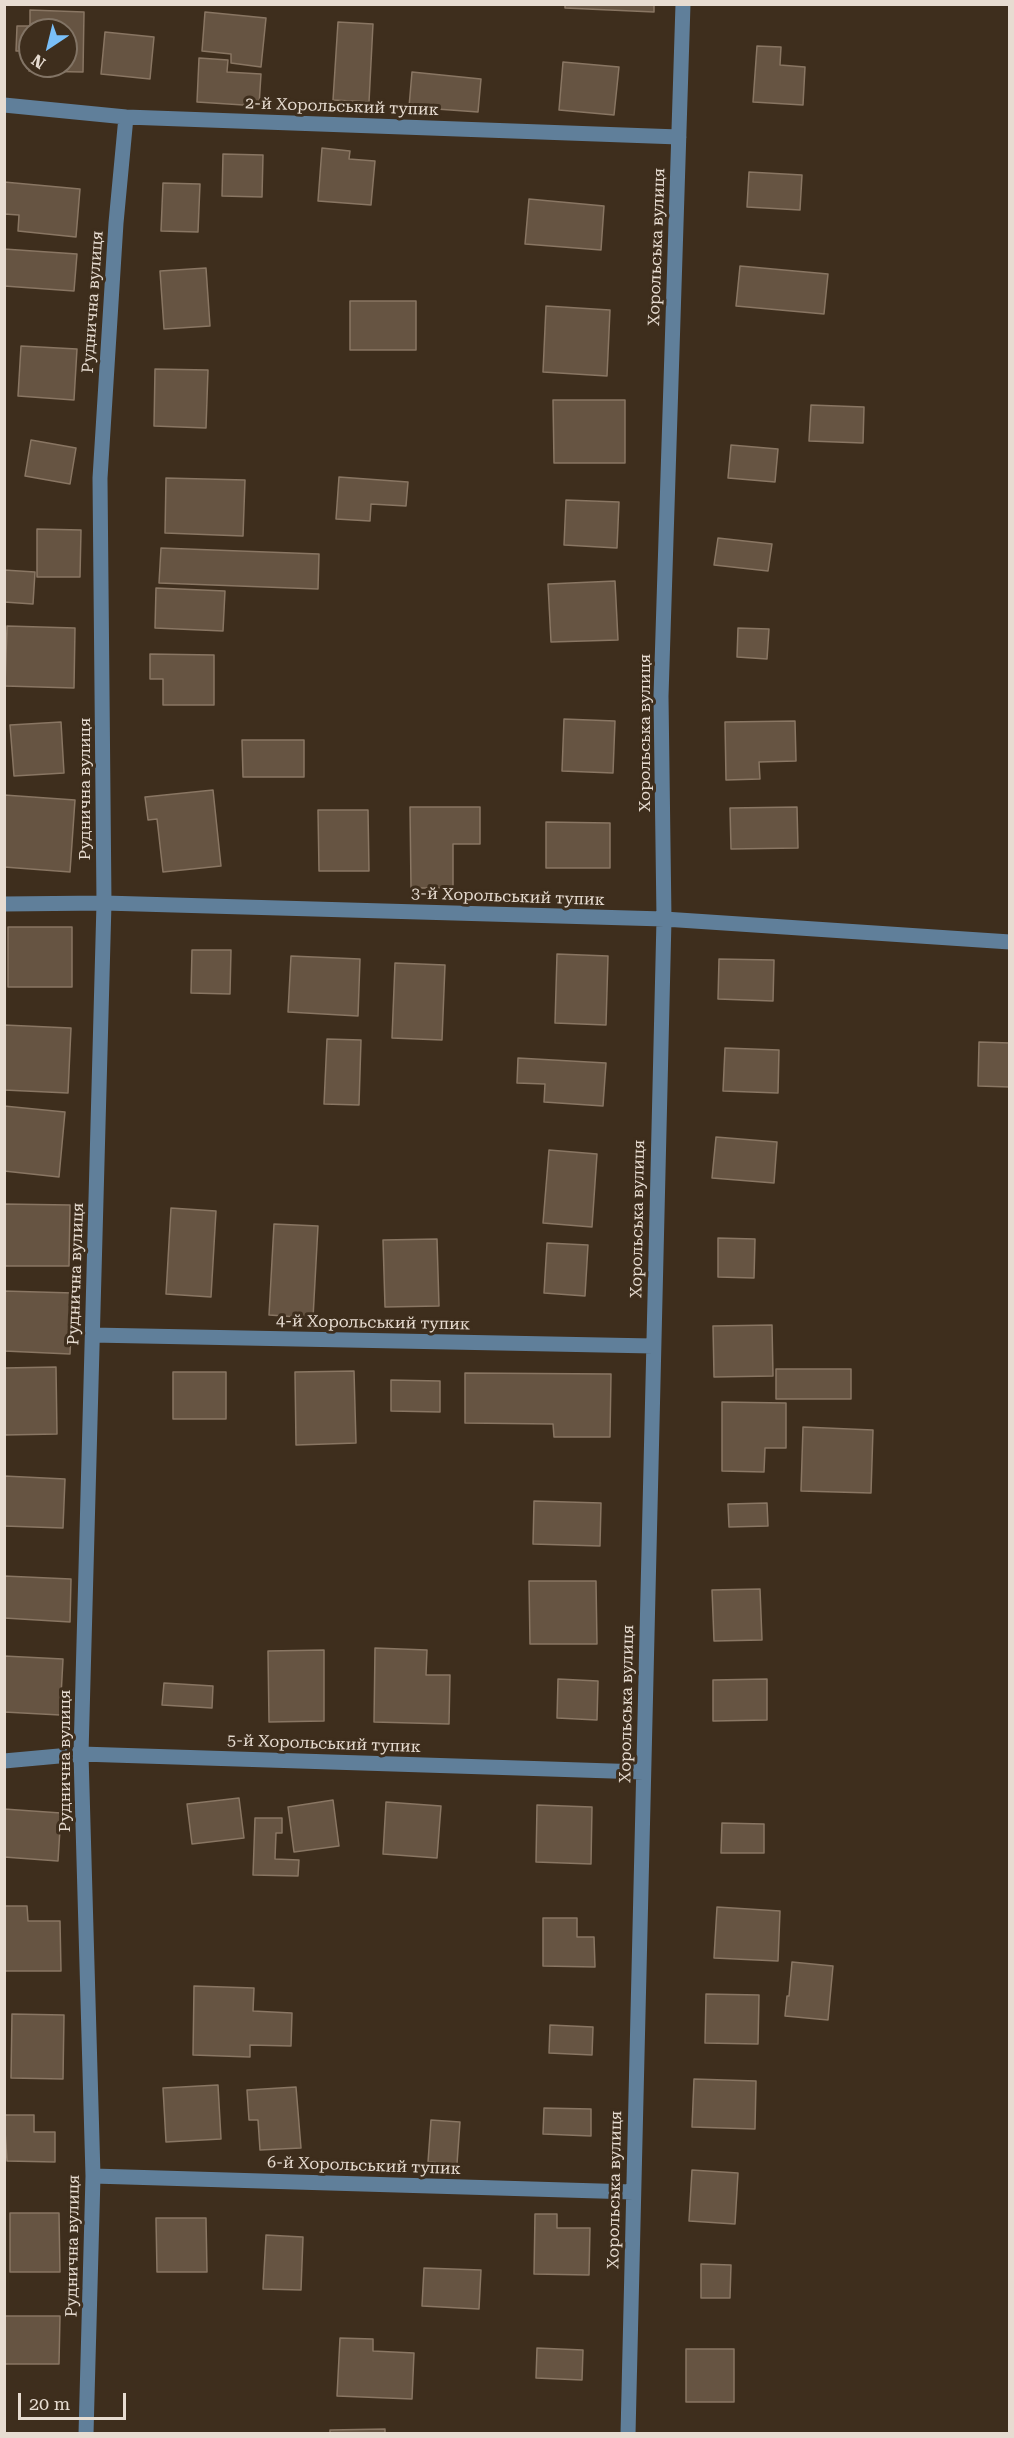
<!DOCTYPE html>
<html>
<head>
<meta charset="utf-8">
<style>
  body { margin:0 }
  #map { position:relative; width:1014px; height:2438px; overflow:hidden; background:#3e2e1d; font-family:"Roboto Serif",serif }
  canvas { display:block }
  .frame { position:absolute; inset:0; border:6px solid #e7dcd1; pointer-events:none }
  .north { position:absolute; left:18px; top:18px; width:60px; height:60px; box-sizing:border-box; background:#3e2e1d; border:2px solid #827465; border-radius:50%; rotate:215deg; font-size:16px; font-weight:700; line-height:24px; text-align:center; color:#e7dcd1 }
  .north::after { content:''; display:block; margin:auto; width:21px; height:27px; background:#7abff8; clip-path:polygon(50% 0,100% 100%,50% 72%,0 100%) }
  .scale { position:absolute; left:18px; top:2393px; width:108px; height:27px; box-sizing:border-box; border:3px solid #e7dcd1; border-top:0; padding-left:8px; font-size:18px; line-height:21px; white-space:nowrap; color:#e7dcd1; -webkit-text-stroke:4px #3e2e1d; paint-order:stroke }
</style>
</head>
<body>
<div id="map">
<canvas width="1014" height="2438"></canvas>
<div class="frame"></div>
<div class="north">N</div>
<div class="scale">20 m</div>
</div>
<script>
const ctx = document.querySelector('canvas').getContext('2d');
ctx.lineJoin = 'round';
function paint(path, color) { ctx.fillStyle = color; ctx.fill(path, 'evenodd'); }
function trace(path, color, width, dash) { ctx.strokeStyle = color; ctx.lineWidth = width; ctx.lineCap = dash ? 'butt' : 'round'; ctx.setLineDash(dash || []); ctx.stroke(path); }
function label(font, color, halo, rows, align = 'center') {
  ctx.font = font + ' "Roboto Serif",serif'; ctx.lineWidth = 6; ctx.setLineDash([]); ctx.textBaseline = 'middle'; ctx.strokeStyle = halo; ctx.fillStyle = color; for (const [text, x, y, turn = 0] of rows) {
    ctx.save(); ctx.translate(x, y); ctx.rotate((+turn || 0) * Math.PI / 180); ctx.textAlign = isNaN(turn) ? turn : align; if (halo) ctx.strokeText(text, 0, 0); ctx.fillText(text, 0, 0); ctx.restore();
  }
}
const building = new Path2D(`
  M565,4H654V12L565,8Z
  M30,10L84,12L83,72L29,71V51H16L17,26H30ZM30,30H66V66H30Z
  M205,12L266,18L261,67L231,63V54L202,51Z
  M338,22L373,24L369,102L333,100Z
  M105,32L154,37L150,79L101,74Z
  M757,46L781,47L780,65L805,67L803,105L753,102Z
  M199,58L228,60L227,72L261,74L259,106L197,102Z
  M563,62L619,67L614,115L559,110Z
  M412,72L481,79L478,112L409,107Z
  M322,148L350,151L349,159L375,161L371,205L318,201Z
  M223,154L263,155L262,197L222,196Z
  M749,172L802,175L800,210L747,207Z
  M4,182L80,189L76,237L18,231L19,215L4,214Z
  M163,183L200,184L198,232L161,231Z
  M529,199L604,206L601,250L525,244Z
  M4,249L77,254L74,291L4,286Z
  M740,266L828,274L824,314L736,306Z
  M206,268L210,326L164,329L160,271Z
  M350,301H416V350H350Z
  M546,306L610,310L607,376L543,372Z
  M21,346L77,349L74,400L18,396Z
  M155,369L208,370L206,428L154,426Z
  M553,400H625V463H554Z
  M811,405L864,407L863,443L809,441Z
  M31,440L76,448L70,484L25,476Z
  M731,445L778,449L775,482L728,478Z
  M339,477L408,482L406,506L371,504L370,521L336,519Z
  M166,478L245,480L243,536L165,533Z
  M566,500L619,502L617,548L564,545Z
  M37,529L81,530L80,577H37Z
  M718,538L772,544L768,571L714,565Z
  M161,548L319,554L318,589L159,583Z
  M4,570L35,572L33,604L4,602Z
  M615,581L618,640L551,642L548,584Z
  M156,588L225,591L223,631L155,628Z
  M7,626L75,628L74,688L5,686Z
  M738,628L769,629L767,659L737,657Z
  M150,654L214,655V705H163V679H150Z
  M564,719L615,721L613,773L562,771Z
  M795,721L796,761L759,762L760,779L726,780L725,722Z
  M61,722L64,773L14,776L10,725Z
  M242,740H304V777H243Z
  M213,790L221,866L163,872L157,819L148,820L145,797Z
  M4,795L75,800L70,872L4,867Z
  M410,807H480V844H453V888H411Z
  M797,807L798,848L731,849L730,808Z
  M318,810H368L369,871H319Z
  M546,822L610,823V868H546Z
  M8,927H72V987H8Z
  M192,950H231L230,994L191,993Z
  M557,954L608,956L606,1025L555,1023Z
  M291,956L360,959L358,1016L288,1012Z
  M719,959L774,960L773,1001L718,999Z
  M395,963L445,965L442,1040L392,1038Z
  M4,1025L71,1028L68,1093L4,1090Z
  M327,1039L361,1040L359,1105L324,1104Z
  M979,1042L1010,1043V1087L978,1086Z
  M725,1048L779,1050L778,1093L723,1091Z
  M518,1058L606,1063L603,1106L544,1102L545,1084L517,1083Z
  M4,1106L65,1112L59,1177L4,1171Z
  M716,1137L777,1142L774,1183L712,1178Z
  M549,1150L597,1154L592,1227L543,1223Z
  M4,1204L70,1205L69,1266H4Z
  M171,1208L216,1211L211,1297L166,1294Z
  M274,1224L318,1226L313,1318L269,1315Z
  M718,1238L755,1239L754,1278L718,1277Z
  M437,1239L439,1306L385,1307L383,1240Z
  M547,1243L588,1245L585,1296L544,1293Z
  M4,1291L73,1293L70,1354L4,1351Z
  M772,1325L773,1376L714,1377L713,1326Z
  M56,1367L57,1434L4,1435V1368Z
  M776,1369H851V1399H776Z
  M354,1371L356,1443L296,1445L295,1372Z
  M173,1372H226V1419H173Z
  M465,1373L611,1374L610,1437H554L553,1424L465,1423Z
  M391,1380L440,1381V1412L391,1411Z
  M722,1402L786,1403V1448H765L764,1472L722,1471Z
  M803,1427L873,1430L871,1493L801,1491Z
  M4,1476L65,1479L63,1528L4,1526Z
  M534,1501L601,1503L600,1546L533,1544Z
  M767,1503L768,1526L729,1527L728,1504Z
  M4,1576L71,1579L70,1622L4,1618Z
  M529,1581H596L597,1644H530Z
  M760,1589L762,1640L714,1641L712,1590Z
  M375,1648L427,1650L426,1675H450L449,1724L374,1722Z
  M324,1650V1721L269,1722L268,1651Z
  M4,1656L63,1659L60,1715L4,1712Z
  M558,1679L598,1681L597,1720L557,1718Z
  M767,1679V1720L713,1721V1680Z
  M164,1683L213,1686L212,1708L162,1705Z
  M239,1798L244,1838L192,1844L187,1804Z
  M333,1800L339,1846L294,1852L288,1807Z
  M386,1802L441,1806L437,1858L383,1854Z
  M537,1805L592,1807L591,1864L536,1862Z
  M4,1809L61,1813L58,1861L4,1857Z
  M255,1818H282V1833H276L275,1859L299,1860L298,1876L253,1875Z
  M722,1823L764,1824V1853H721Z
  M4,1906H27L28,1921H60L61,1971H4Z
  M717,1907L780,1911L778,1961L714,1958Z
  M543,1918H577V1937H594L595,1967L543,1966Z
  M792,1962L833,1966L828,2020L785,2016L787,1996H789Z
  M194,1986L254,1988L253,2011L292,2013L291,2046L250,2045V2057L193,2055Z
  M706,1994L759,1995L758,2044L705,2043Z
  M12,2014L64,2015L63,2079L11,2078Z
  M550,2025L593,2027L592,2055L549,2053Z
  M694,2079L756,2081L755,2129L692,2127Z
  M218,2085L221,2139L166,2142L163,2088Z
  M296,2087L301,2148L260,2150L258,2120H249L247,2090Z
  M544,2108L591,2109V2136L543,2134Z
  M4,2115H34V2132H55V2162L7,2161Z
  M431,2120L460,2122L457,2164L428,2162Z
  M692,2170L738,2173L735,2224L689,2221Z
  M10,2213H59L60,2272H10Z
  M535,2214H557V2228H590L589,2275L534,2274Z
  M156,2218H206L207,2272H157Z
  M266,2235L303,2237L301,2290L263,2289Z
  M701,2264L731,2265L730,2298H701Z
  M424,2268L481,2270L479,2309L422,2306Z
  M4,2316H60L59,2364H4Z
  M340,2338L373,2339V2351L414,2353L412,2399L337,2396Z
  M537,2348L583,2350L582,2380L536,2378Z
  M686,2349H734V2402H686Z
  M385,2429V2434H330V2430Z`);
const minor = new Path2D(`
  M4,105L126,117L679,137
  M4,904L104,903L664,919L1010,942
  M92,1335L653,1346
  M4,1761L81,1754L643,1772
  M93,2176L633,2192
  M86,2434L93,2176L81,1754L104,903L100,478L116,223L126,117
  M628,2434L664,919L661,696L683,4`);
const streetNames = [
  ["2-й Хорольський тупик",342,107,2],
  ["Хорольська вулиця",657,247,-88],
  ["Руднична вулиця",93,302,-86],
  ["Хорольська вулиця",645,733,-90],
  ["Руднична вулиця",85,789,-90],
  ["3-й Хорольський тупик",508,897,2],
  ["Хорольська вулиця",638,1219,-89],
  ["Руднична вулиця",76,1274,-88],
  ["4-й Хорольський тупик",373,1323,1],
  ["Хорольська вулиця",627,1704,-89],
  ["5-й Хорольський тупик",324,1744,2],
  ["Руднична вулиця",65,1761,-90],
  ["6-й Хорольський тупик",364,2166,2],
  ["Хорольська вулиця",615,2190,-89],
  ["Руднична вулиця",73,2246,-89]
];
paint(building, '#665442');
trace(building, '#897663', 1.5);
trace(minor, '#607f9a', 15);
label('16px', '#e7dcd1', '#3e2e1d', streetNames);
</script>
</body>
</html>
